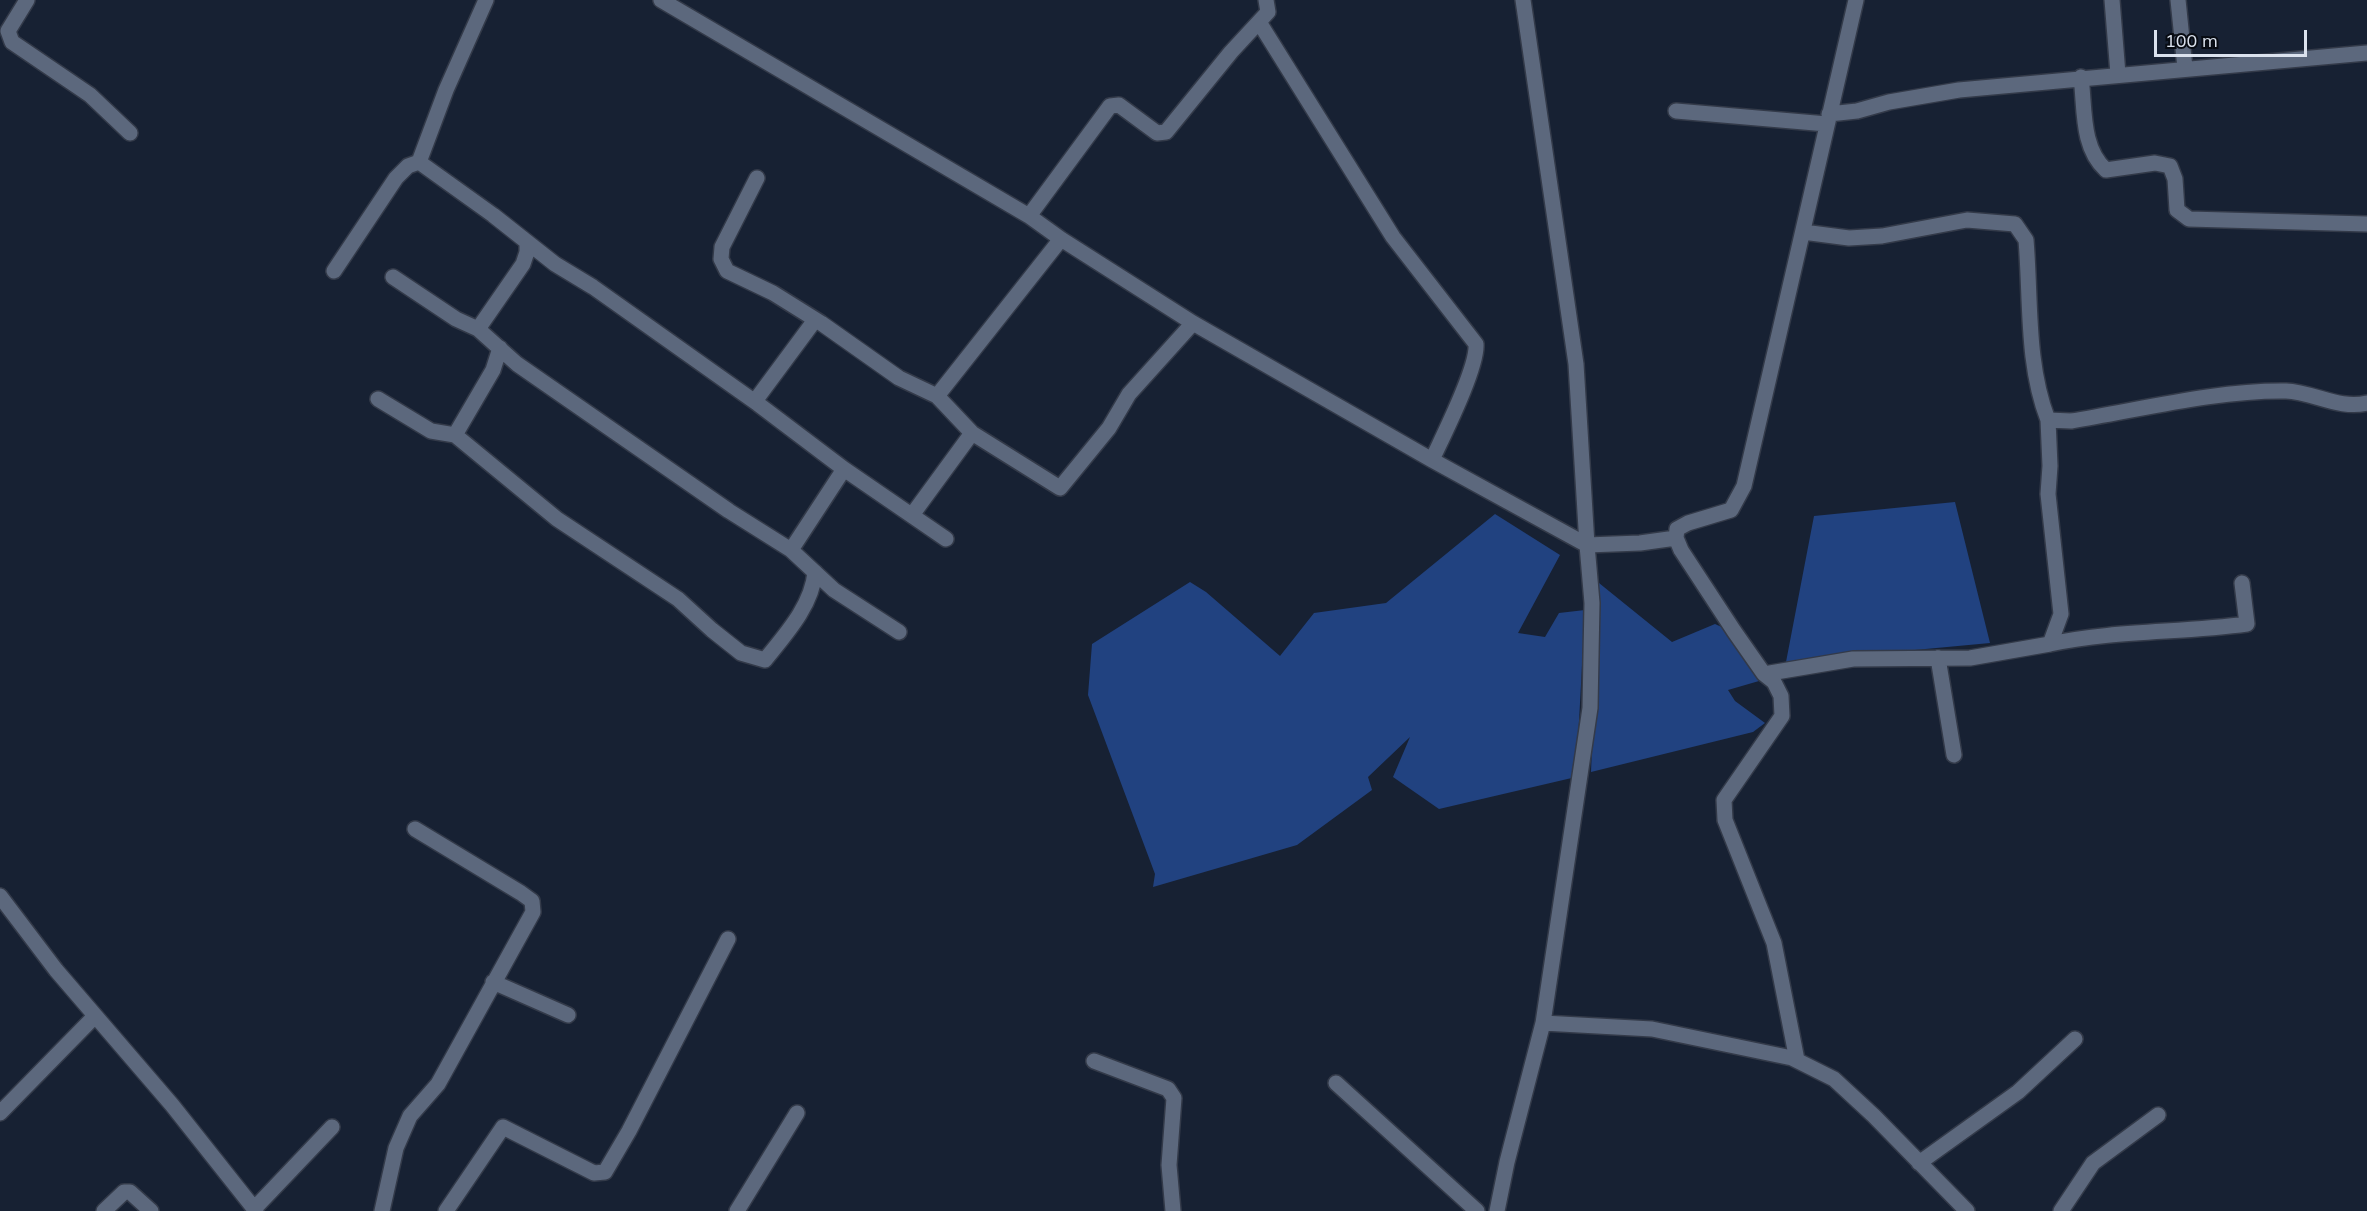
<!DOCTYPE html>
<html>
<head>
<meta charset="utf-8">
<style>
  body { margin:0 }
  #map { position:relative; width:2367px; height:1211px; overflow:hidden; background:#172133; font-family:Mulish,sans-serif }
  canvas { display:block }
  .scale { position:absolute; left:2154px; top:30px; width:153px; height:27px; box-sizing:border-box; border:3px solid #dbe2ee; border-top:0; padding-left:8px; font-size:18px; line-height:21px; white-space:nowrap; color:#dbe2ee; -webkit-text-stroke:4px #070b12; paint-order:stroke }
</style>
</head>
<body>
<div id="map">
<canvas width="2367" height="1211"></canvas>
<div class="scale">100 m</div>
</div>
<script>
const ctx = document.querySelector('canvas').getContext('2d');
ctx.lineJoin = 'round';
function paint(path, color) { ctx.fillStyle = color; ctx.fill(path, 'evenodd'); }
function trace(path, color, width, dash) { ctx.strokeStyle = color; ctx.lineWidth = width; ctx.lineCap = dash ? 'butt' : 'round'; ctx.setLineDash(dash || []); ctx.stroke(path); }
const forest = new Path2D(`
  M1955,502L1990,643L1786,662L1814,516Z
  M1495,514L1560,555L1518,633L1545,637L1559,613L1585,610L1576,777L1439,809L1393,777L1410,737L1368,777L1372,790L1297,845L1153,887L1155,874L1088,695L1092,644L1190,582L1206,592L1280,656L1314,613L1386,603Z
  M1599,583L1672,642L1715,624L1726,629L1759,681L1728,690L1735,701L1765,723L1753,732L1591,772Z`);
const minor = new Path2D(`
  M27,0L8,31L12,42L90,95L130,133
  M661,0L1029,216L1061,239L1193,323L1432,460L1587,545L1640,543L1676,538
  M2112,0L2118,74
  M2178,0L2185,68
  M1259,22L1393,237L1476,344C1478,367 1443,436 1432,460
  M2081,77C2085,108 2081,148 2106,170L2155,163L2170,166L2175,179L2177,210L2189,219L2367,224
  M1676,111L1827,124
  M1829,114L1857,111L1889,102L1959,90L2367,53
  M419,162L493,215L555,264L593,287L758,404L844,469L946,539
  M757,178L722,247L721,259L727,271L773,293L821,323L899,378L937,396L972,433L1060,488L1109,428L1129,394L1193,323
  M1029,216L1110,106L1119,105L1157,133L1166,132L1231,52L1268,12L1266,0
  M1803,232L1849,238L1882,236L1967,220L2015,224L2026,240C2031,299 2026,364 2048,420L2071,421C2139,410 2217,390 2286,391C2313,392 2340,410 2367,403
  M334,271L396,178L408,166L419,162L446,90L486,0
  M393,277L456,319L478,329L517,364L729,511L791,550L834,590L899,632
  M478,329L523,264L527,252V242
  M937,396L1061,239
  M378,399L431,431L455,435L557,519L678,599L712,630L741,653L765,660C785,635 812,606 815,572
  M755,401L815,320
  M2048,420L2050,466L2048,494L2061,614L2050,644C2115,630 2182,633 2247,624L2242,583
  M455,435L493,370L500,348
  M912,515L972,433
  M791,550L844,469
  M1938,658L1954,755
  M1764,674L1853,659L1970,658L2050,644
  M0,896L56,970L172,1105L256,1211
  M493,982L568,1015
  M1543,1023L1652,1029L1792,1058L1834,1079L1874,1116L1967,1211
  M1797,1060L1774,943L1725,820L1724,800L1782,716L1781,696L1774,682L1764,674L1734,631L1681,550L1676,538L1677,529L1688,523L1731,510L1744,486L1856,0
  M1094,1061L1168,1089L1174,1098L1169,1165L1173,1211
  M1336,1083L1477,1211
  M0,1113L95,1016
  M1919,1163L2018,1092L2075,1039
  M254,1209L332,1127
  M104,1211L124,1192H130L151,1211
  M382,1211L396,1148L410,1116L438,1084L533,912L532,901L521,893L415,829
  M446,1211L503,1127L594,1173L605,1172L629,1131L728,939
  M737,1211L797,1113
  M1497,1211L1507,1162L1543,1023L1590,708L1592,603L1587,545L1576,364L1523,0
  M2061,1211L2093,1163L2158,1115`);
paint(forest, '#214280');
trace(minor, '#333a49', 18);
trace(minor, '#5c687d', 15);
</script>
</body>
</html>
